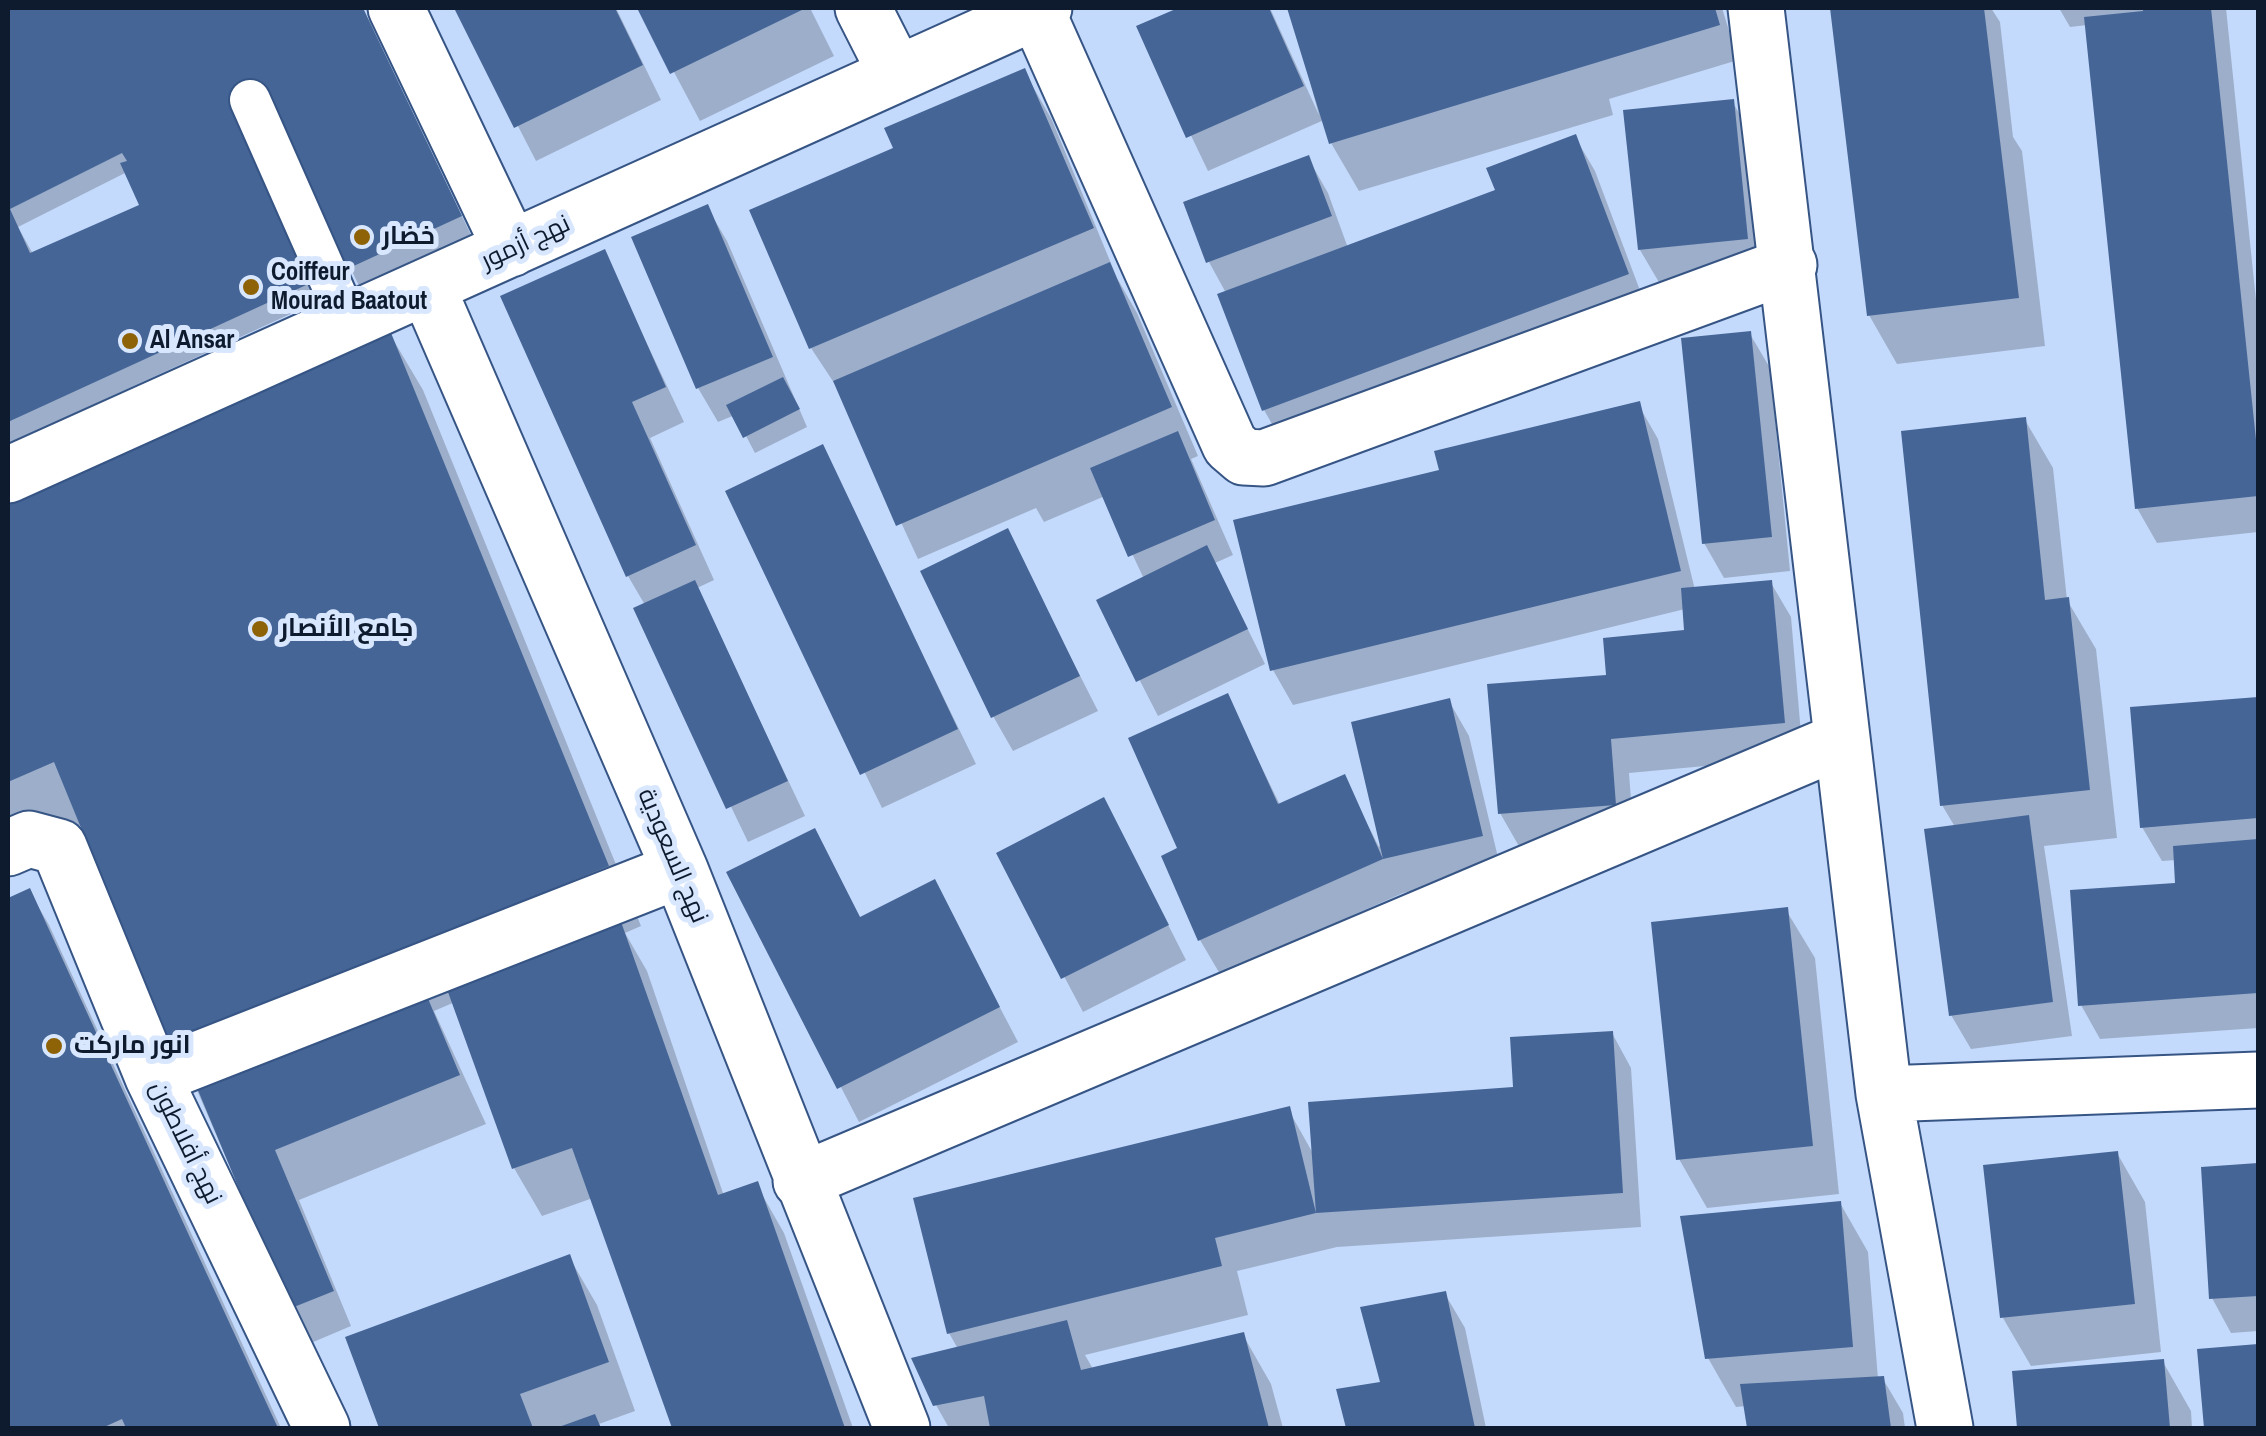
<!DOCTYPE html>
<html>
<head>
<meta charset="utf-8">
<style>
  body { margin:0 }
  #map { position:relative; width:2266px; height:1436px; overflow:hidden; background:#c4dafc; font-family:"Archivo Narrow",sans-serif }
  canvas { display:block }
  .frame { position:absolute; inset:0; border:10px solid #0e1b2f; pointer-events:none }
</style>
</head>
<body>
<div id="map">
<canvas width="2266" height="1436"></canvas>
<div class="frame"></div>
</div>
<script>
const ctx = document.querySelector('canvas').getContext('2d');
ctx.lineJoin = 'round';
function paint(path, color) { ctx.fillStyle = color; ctx.fill(path, 'evenodd'); }
function trace(path, color, width, dash) { ctx.strokeStyle = color; ctx.lineWidth = width; ctx.lineCap = dash ? 'butt' : 'round'; ctx.setLineDash(dash || []); ctx.stroke(path); }
function label(font, color, halo, rows, align = 'center') {
  ctx.font = font + ' "Archivo Narrow",Cairo,sans-serif'; ctx.lineWidth = 10; ctx.setLineDash([]); ctx.textBaseline = 'middle'; ctx.strokeStyle = halo; ctx.fillStyle = color; for (const [text, x, y, turn = 0] of rows) {
    ctx.save(); ctx.translate(x, y); ctx.rotate((+turn || 0) * Math.PI / 180); ctx.textAlign = isNaN(turn) ? turn : align; if (halo) ctx.strokeText(text, 0, 0); ctx.fillText(text, 0, 0); ctx.restore();
  }
}
const shadow = new Path2D(`
  M8,8H363L479,252L367,303L280,117L323,299L99,402L107,420L8,465ZM127,172L143,206L33,254L18,227Z
  M457,8H616L661,100L536,161Z
  M640,8H810L834,56L700,121Z
  M1184,8H1270L1319,115L1290,8H1722L1738,60L1609,99L1613,115L1359,191L1331,143L1324,120L1208,171L1139,27Z
  M1832,8H1991L2000,22L2013,137L2022,151L2045,346L1897,364L1869,315Z
  M2059,8H2226L2258,320V532L2157,543L2137,508L2087,25L2070,27Z
  M1024,71L1052,120L1117,278L1137,313L1198,456L1191,459L1233,555L1215,563L1265,664L1158,716L1099,601L1144,579L1105,496L1044,522L1036,508L918,559L842,395L811,348L896,150Z
  M1732,101L1752,136L1767,273L1660,284L1640,250Z
  M1575,137L1595,171L1647,309L1284,445L1264,410L1221,295L1226,293L1209,262L1308,158L1328,193L1348,248L1498,192Z
  M707,207L727,241L807,427L755,453L735,415L718,422L698,388Z
  M604,253L684,422L650,438L714,580L697,588L805,816L748,842L636,609L645,605L628,576Z
  M388,331L423,390L641,926L625,933L647,971L724,1196L756,1184L784,1233L853,1428H675L593,1198L542,1216L514,1168L455,1002L434,1011L486,1124L299,1200L351,1326L311,1343L291,1308L82,824L8,856V500Z
  M1750,334L1770,368L1790,571L1724,578L1704,543Z
  M1638,404L1658,439L1695,590L1771,583L1791,617L1803,757L1629,773L1634,839L1520,848L1500,813L1608,677L1687,633L1685,609L1293,705L1273,670L1442,472Z
  M2025,420L2053,468L2067,600L2096,649L2117,838L2044,846L2072,1036L1971,1049L1951,1015L1955,827L1942,805Z
  M822,448L976,764L882,808L728,492Z
  M1007,532L1098,711L1013,751L993,716Z
  M1227,696L1280,805L1344,778L1379,847L1449,701L1469,736L1501,870L1403,893L1220,974L1200,940L1180,849Z
  M2258,700V1028L2100,1039L2081,1005L2178,885L2176,860L2162,861L2142,827L2133,710Z
  M814,831L861,919L934,882L1018,1042L859,1122L730,873Z
  M1122,834L1186,960L1083,1012L999,854Z
  M29,891L49,925L281,1428H8V901Z
  M1786,910L1815,958L1839,1194L1707,1208L1679,1159Z
  M1612,1033L1631,1068L1641,1227L1337,1247L1237,1271L1248,1315L1085,1355L1093,1369L1243,1335L1271,1384L1283,1428H949L936,1405L958,1349L949,1333L916,1200L1288,1109L1315,1157L1516,1090Z
  M2117,1153L2145,1202L2161,1352L2031,1366L2003,1318Z
  M2258,1166V1331L2231,1333L2212,1298L2204,1169Z
  M1840,1203L1868,1252L1878,1379H1883L1903,1413L1905,1428H1749L1746,1406L1736,1407L1708,1358Z
  M569,1257L597,1305L635,1411L599,1424L601,1428H382L348,1338Z
  M1445,1294L1465,1328L1486,1428H1349L1339,1391L1383,1384Z
  M2258,1346V1428H2206L2200,1351Z
  M2163,1362L2191,1411L2192,1428H2020L2015,1373Z`);
const building = new Path2D(`
  M8,8H363L462,216L345,270L261,83L232,95L315,281L8,422ZM122,153L127,161L120,163L139,205L30,253L10,209Z
  M454,8H615L643,65L514,128Z
  M637,8H806L670,74Z
  M1178,8H1269L1304,86L1186,138L1136,26Z
  M1287,8H1715L1720,25L1329,144Z
  M1830,8H1984L2019,298L1867,316Z
  M2143,8H2211L2258,459V496L2135,509L2084,17L2143,11Z
  M1025,68L1094,228L809,349L749,210L893,148L884,128Z
  M1734,99L1748,239L1638,250L1623,110Z
  M1576,134L1629,274L1262,411L1217,294L1495,190L1486,168Z
  M1309,155L1332,216L1206,263L1183,202Z
  M708,204L773,357L696,389L631,237Z
  M605,249L666,387L632,402L696,545L626,577L500,296Z
  M1110,262L1172,407L896,526L833,381Z
  M389,328L609,866L170,1045L54,762L8,782V497Z
  M1751,331L1772,537L1702,544L1681,338Z
  M783,377L800,409L743,438L726,405Z
  M1640,401L1681,571L1270,671L1233,520L1439,470L1434,451Z
  M2026,417L2045,600L2069,597L2090,790L1940,806L1901,431Z
  M1178,431L1215,520L1128,557L1090,468Z
  M823,444L958,729L860,775L725,491Z
  M1008,528L1080,676L991,718L920,571Z
  M1207,545L1248,629L1136,682L1096,600Z
  M695,580L788,781L726,809L633,608Z
  M1772,580L1785,723L1611,739L1616,805L1498,814L1487,684L1606,675L1603,638L1684,630L1681,588Z
  M1228,693L1278,804L1345,774L1383,859L1351,722L1450,698L1483,836L1383,859L1198,941L1161,856L1177,848L1128,738Z
  M2258,697V818L2140,828L2130,707Z
  M1104,797L1169,925L1061,979L996,853Z
  M2029,815L2053,1002L1949,1016L1924,829Z
  M815,828L860,917L935,879L1000,1007L837,1089L726,872Z
  M2258,839V993L2078,1006L2070,890L2175,883L2173,846Z
  M30,888L187,1231L278,1428H126L122,1419L102,1428H8V898Z
  M1788,907L1813,1146L1676,1160L1651,922Z
  M620,919L718,1195L758,1181L845,1428H672L572,1148L512,1169L444,981Z
  M424,989L460,1075L275,1150L334,1291L289,1309L195,1083Z
  M1613,1031L1623,1193L1316,1213L1215,1238L1222,1266L947,1334L913,1198L1290,1106L1316,1213L1308,1102L1513,1087L1510,1037Z
  M2118,1151L2135,1304L2000,1318L1983,1165Z
  M2258,1163V1296L2209,1299L2201,1167Z
  M1841,1201L1853,1347L1705,1359L1680,1216Z
  M570,1254L609,1362L520,1394L533,1428H379L345,1337Z
  M1446,1291L1475,1428H1346L1336,1389L1380,1382L1360,1307Z
  M1067,1320L1081,1370L1244,1332L1269,1428H990L984,1396L933,1406L911,1358Z
  M2258,1344V1428H2204L2197,1349Z
  M2164,1359L2170,1428H2017L2012,1371Z
  M1884,1376L1891,1428H1747L1740,1384Z
  M595,1414L601,1428H556Z`);
const lane = new Path2D(`
  M250,100L349,324`);
const street = new Path2D(`
  M396,8L511,249
  M863,8L895,71
  M1756,8L1884,1094L1945,1428
  M1036,10L1230,445L1244,457L1264,458L1789,265
  M428,289L680,870L902,1428
  M8,475L1044,8
  M8,848L29,839L59,847L153,1077L322,1428
  M153,1077L680,870
  M1884,1094L2258,1080
  M801,1181L1842,740`);
const markers = [
  [362,237,10,"#8e6308"],
  [251,287,10,"#8e6308"],
  [130,341,10,"#8e6308"],
  [260,629,10,"#8e6308"],
  [54,1046,10,"#8e6308"]
];
const poiNames = [
  ["خضار",382,237],
  ["Coiffeur",271,273],
  ["Mourad Baatout",271,302],
  ["Al Ansar",150,341],
  ["جامع الأنصار",280,629],
  ["انور ماركت",74,1046]
];
const streetNames = [
  ["نهج أزمور",526,243,-25],
  ["نهج السعودية",672,856,67],
  ["نهج أفلاطون",185,1143,64]
];
paint(shadow, '#0003');
paint(building, '#456597');
trace(lane, '#365585', 44);
trace(street, '#365585', 59);
trace(lane, '#fff', 40);
trace(street, '#fff', 55);
for (const [x, y, r, color] of markers) { const dot = new Path2D(); dot.arc(x, y, r, 0, 2 * Math.PI); ctx.fillStyle = color; ctx.fill(dot); trace(dot, '#d8e7fe', 4); }
label('bold 25px', '#0e1b2f', '#d8e7fe', poiNames, 'left');
label('25px', '#0e1b2f', '#d8e7fe', streetNames);
</script>
</body>
</html>
